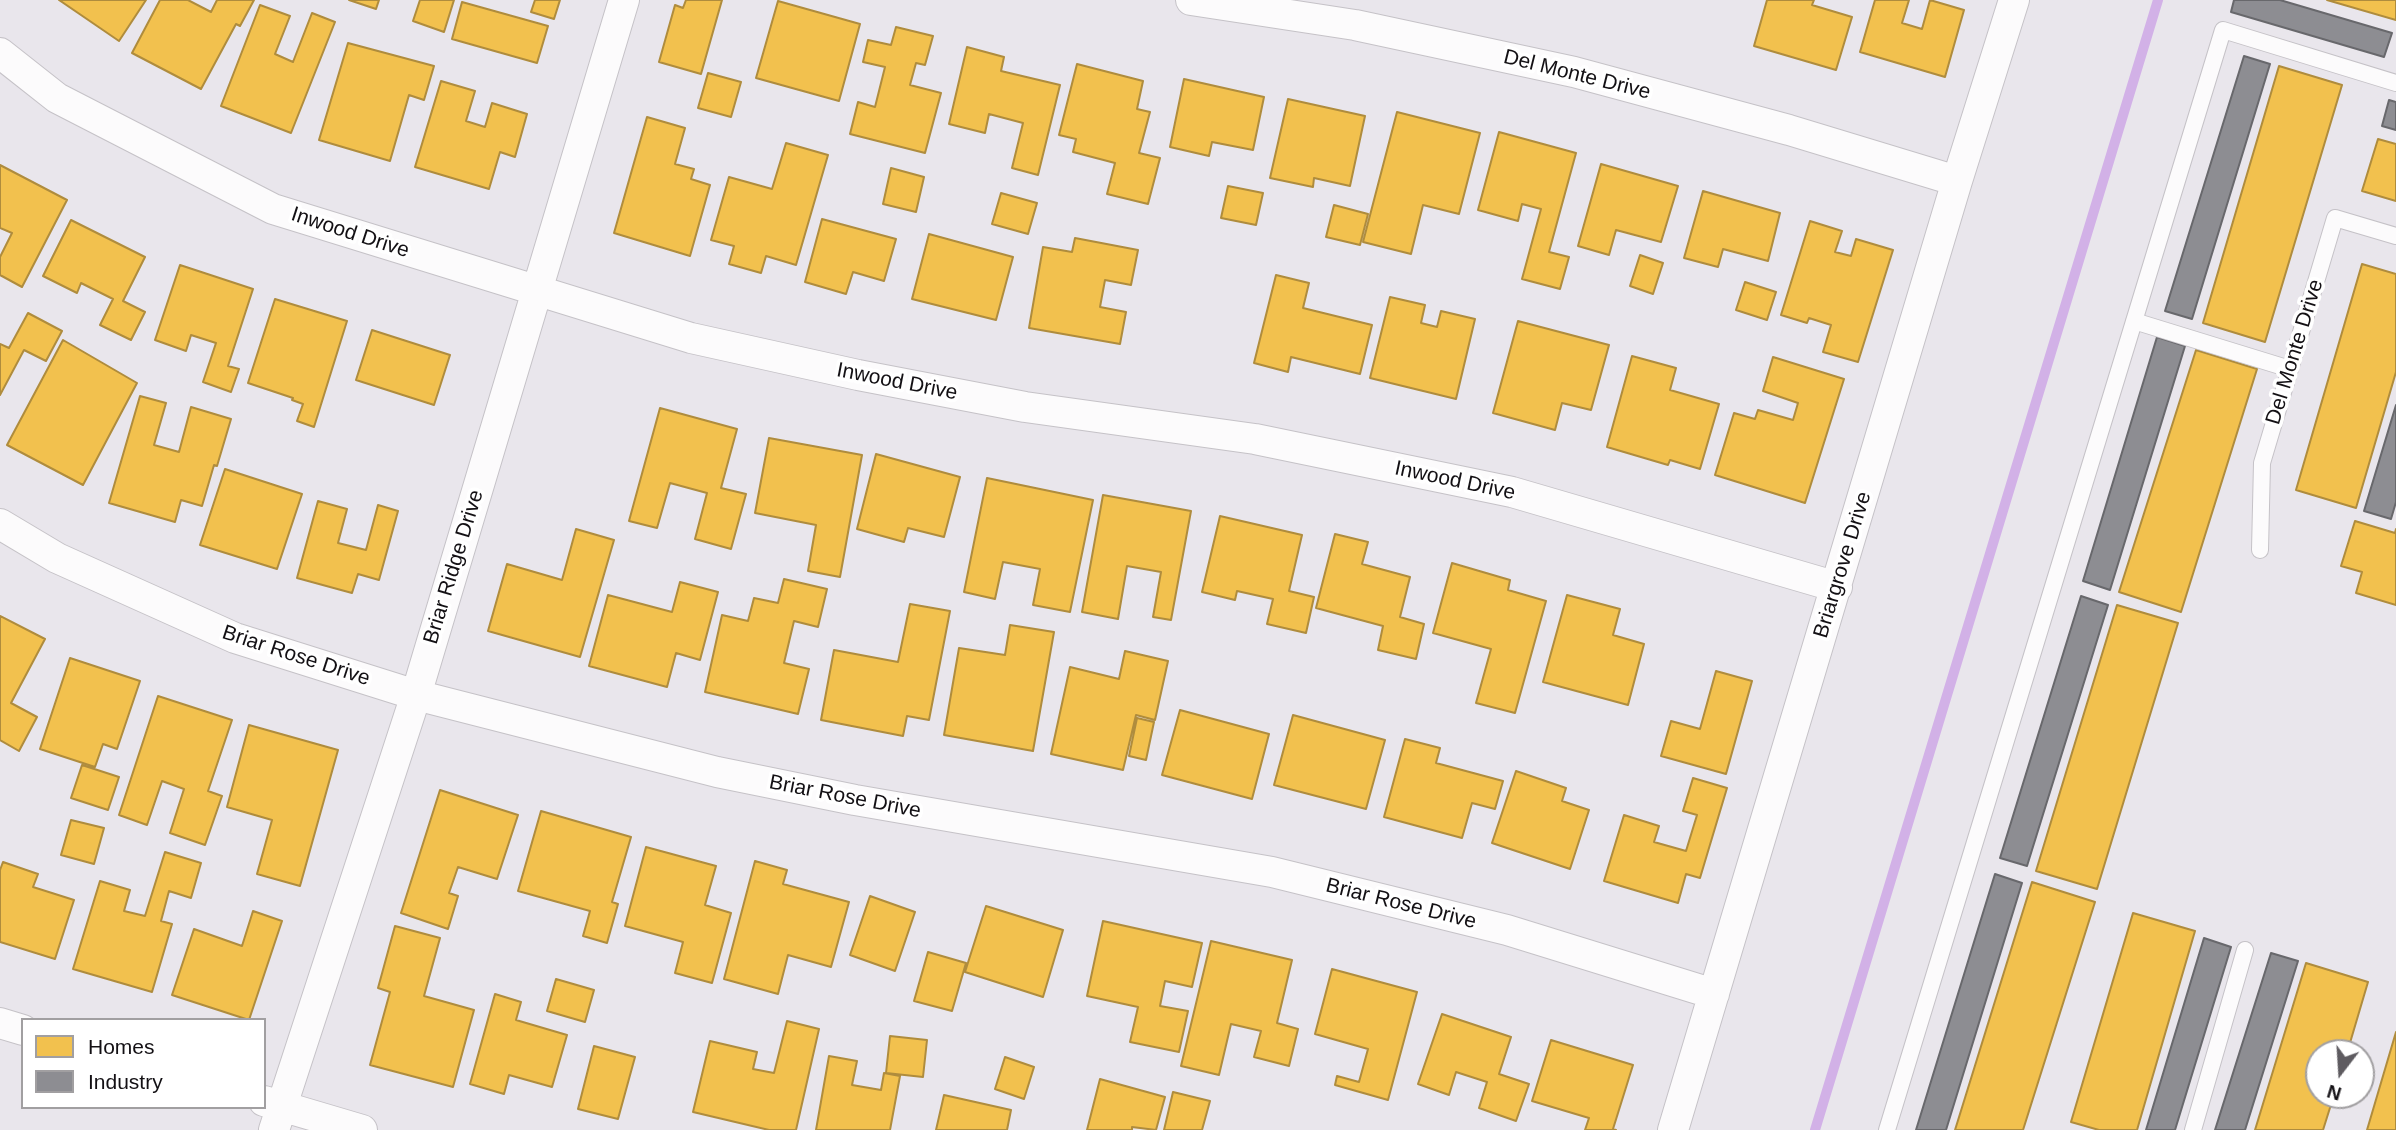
<!DOCTYPE html>
<html>
<head>
<meta charset="utf-8">
<style>
  body { margin:0 }
  #map { position:relative; width:2396px; height:1130px; overflow:hidden; background:#e9e6ec; font-family:Arial,sans-serif }
  canvas { display:block }
  .legend { position:absolute; left:21px; top:1018px; width:245px; height:91px; box-sizing:border-box; background:#fff; border:2px solid #a19fa1; margin:0; padding:9px 12px; list-style:none; font-size:21px; color:#131014 }
  .legend li { display:flex; align-items:center; gap:14px; height:35px }
  .legend b { width:35px; border:2px solid #a19fa1 }
  .north { position:absolute; left:2305px; top:1039px; width:70px; height:70px; box-sizing:border-box; background:#fff; border:2px solid #a19fa1; border-radius:50%; rotate:197deg; font-size:19px; font-weight:700; line-height:28px; text-align:center; color:#131014 }
  .north::after { content:''; display:block; margin:auto; width:24px; height:32px; background:#5e5b60; clip-path:polygon(50% 0,100% 100%,50% 72%,0 100%) }
</style>
</head>
<body>
<div id="map">
<canvas width="2396" height="1130"></canvas>
<ul class="legend">
<li><b style="height:19px;background:#f2c14e"></b>Homes</li>
<li><b style="height:19px;background:#8d8d92"></b>Industry</li>
</ul>
<div class="north">N</div>
</div>
<script>
const ctx = document.querySelector('canvas').getContext('2d');
ctx.lineJoin = 'round';
function paint(path, color) { ctx.fillStyle = color; ctx.fill(path, 'evenodd'); }
function trace(path, color, width, dash) { ctx.strokeStyle = color; ctx.lineWidth = width; ctx.lineCap = dash ? 'butt' : 'round'; ctx.setLineDash(dash || []); ctx.stroke(path); }
function label(font, color, halo, rows, align = 'center') {
  ctx.font = font + ' Arial,sans-serif'; ctx.lineWidth = 7; ctx.setLineDash([]); ctx.textBaseline = 'middle'; ctx.strokeStyle = halo; ctx.fillStyle = color; for (const [text, x, y, turn = 0] of rows) {
    ctx.save(); ctx.translate(x, y); ctx.rotate((+turn || 0) * Math.PI / 180); ctx.textAlign = isNaN(turn) ? turn : align; if (halo) ctx.strokeText(text, 0, 0); ctx.fillText(text, 0, 0); ctx.restore();
  }
}
const homes = new Path2D(`
  M59,0H146L119,41Z
  M160,0H188L211,12L217,0H254L240,26L236,24L201,89L132,53Z
  M349,0H379L376,9Z
  M420,0H454L444,32L413,21Z
  M535,0H560L554,19L531,12Z
  M686,0H722L701,74L659,62L675,5L683,8Z
  M1767,0H1814L1812,5L1852,17L1836,70L1754,46Z
  M1875,0H1909L1902,23L1922,29L1930,0L1964,10L1945,77L1860,52Z
  M2327,0H2396V20Z
  M778,1L860,24L839,101L756,78Z
  M462,2L548,26L537,63L452,39Z
  M260,5L290,16L275,54L293,62L312,13L335,22L291,133L221,106Z
  M896,27L933,36L925,65L916,63L910,85L941,93L925,153L850,134L858,102L875,107L885,67L863,62L868,40L891,45Z
  M348,43L434,66L424,100L409,95L390,161L319,140Z
  M967,47L1004,57L1001,71L1060,85L1038,175L1012,168L1023,123L989,114L985,133L949,124Z
  M1077,64L1143,81L1137,109L1150,112L1139,153L1160,158L1148,204L1107,194L1115,163L1073,152L1076,139L1059,135Z
  M2279,66L2342,85L2265,342L2203,323Z
  M708,73L741,82L731,117L698,108Z
  M1184,79L1264,97L1253,150L1212,142L1209,156L1170,147Z
  M441,81L475,91L466,121L485,127L492,103L527,114L515,157L500,152L489,189L415,167Z
  M1288,99L1365,116L1350,186L1314,178L1313,187L1270,178Z
  M1397,112L1480,133L1459,214L1423,205L1411,254L1363,242Z
  M647,117L685,128L675,164L694,169L691,179L710,185L690,256L614,233Z
  M1499,132L1576,153L1549,252L1569,257L1560,289L1522,279L1541,209L1522,204L1518,221L1478,210Z
  M2378,139L2396,144V201L2362,191Z
  M786,143L828,155L796,265L766,256L761,273L729,264L734,246L711,240L729,177L772,189Z
  M1601,164L1678,186L1661,242L1616,230L1609,255L1578,246Z
  M0,165L67,200L22,287L0,275V257L12,233L0,228Z
  M891,168L924,177L916,212L883,204Z
  M1228,186L1263,193L1256,225L1221,218Z
  M1703,191L1780,213L1768,261L1723,249L1718,267L1684,258Z
  M1001,193L1037,203L1028,234L992,224Z
  M1334,205L1368,214L1360,245L1326,237Z
  M822,219L896,239L884,281L853,272L846,294L805,282Z
  M71,220L145,257L123,301L145,312L131,340L100,325L113,299L81,283L77,293L43,276Z
  M1810,221L1842,231L1835,252L1851,256L1856,239L1893,250L1858,362L1823,352L1831,325L1809,318L1807,323L1781,315Z
  M929,234L1013,257L996,320L912,299Z
  M1075,238L1138,250L1131,285L1105,280L1100,307L1126,312L1120,344L1029,328L1043,247L1072,252Z
  M1640,255L1663,263L1653,294L1630,286Z
  M2362,264L2396,274V372L2356,508L2296,490Z
  M180,265L253,289L228,366L239,369L231,392L203,382L216,343L191,335L186,351L155,340Z
  M1276,275L1309,283L1303,308L1372,325L1360,374L1291,357L1288,372L1254,363Z
  M1745,282L1776,292L1767,320L1736,310Z
  M1390,297L1425,305L1421,323L1437,327L1441,311L1475,319L1456,399L1370,378Z
  M275,299L347,321L314,427L297,421L303,404L292,400L293,398L248,383Z
  M28,313L62,331L46,361L24,350L0,395V344L9,348Z
  M1518,321L1609,345L1591,410L1562,403L1555,430L1493,413Z
  M372,330L450,355L434,405L356,380Z
  M63,340L137,383L83,485L7,445Z
  M2196,350L2257,369L2181,612L2119,592Z
  M1632,356L1676,368L1670,390L1719,404L1700,469L1670,460L1668,465L1607,447Z
  M1773,357L1844,379L1805,503L1715,475L1734,413L1755,419L1758,410L1793,420L1798,403L1763,391Z
  M140,396L166,403L154,445L179,452L191,407L231,419L217,466L214,465L202,506L181,500L175,522L109,503Z
  M660,408L737,429L721,488L746,494L731,549L695,539L707,493L670,483L657,528L629,521Z
  M769,438L862,455L840,577L808,571L816,525L755,513Z
  M876,454L960,477L944,537L908,528L904,542L857,529Z
  M225,469L302,494L277,569L200,545Z
  M987,478L1093,500L1070,612L1033,605L1040,569L1003,562L995,599L964,592Z
  M1103,495L1191,511L1171,620L1153,617L1161,572L1127,566L1118,619L1082,612Z
  M318,501L347,509L338,543L366,550L378,505L398,511L379,580L358,574L352,593L297,578Z
  M1220,516L1302,535L1289,591L1314,597L1306,633L1267,624L1273,599L1237,591L1235,600L1202,592Z
  M2355,521L2395,533L2396,529V605L2356,593L2362,572L2341,566Z
  M576,529L614,540L580,657L488,631L507,564L562,580Z
  M1335,534L1368,542L1362,564L1410,577L1400,617L1424,624L1416,659L1378,650L1383,626L1316,608Z
  M1452,563L1510,580L1508,590L1546,601L1515,713L1476,703L1491,649L1433,633Z
  M784,579L827,589L818,627L794,621L784,663L809,669L798,714L705,692L722,615L748,621L754,598L778,603Z
  M680,582L718,592L700,660L676,653L667,687L589,666L608,595L672,612Z
  M1567,595L1620,609L1613,635L1644,644L1628,705L1543,682Z
  M910,604L950,611L929,720L907,716L903,736L821,720L834,650L898,662Z
  M2117,605L2178,623L2097,889L2036,871Z
  M0,616L45,639L11,703L37,717L19,751L0,740Z
  M1010,625L1054,632L1033,751L944,735L959,648L1005,655Z
  M1125,651L1168,661L1155,720L1136,715L1123,770L1051,754L1070,667L1119,679Z
  M70,658L140,681L117,749L103,744L95,767L40,749Z
  M1716,671L1752,681L1726,774L1661,756L1671,721L1700,729Z
  M158,696L232,720L208,791L222,796L205,845L170,833L184,789L162,781L147,825L119,815Z
  M1180,710L1269,734L1252,799L1162,775Z
  M1293,715L1385,740L1366,809L1274,785Z
  M1137,718L1154,722L1146,760L1129,756Z
  M249,725L338,750L300,886L257,874L272,820L227,807Z
  M1405,739L1440,748L1436,763L1503,781L1495,809L1472,803L1462,838L1384,817Z
  M82,765L119,777L108,810L71,798Z
  M1516,771L1566,788L1562,801L1589,810L1570,869L1492,843Z
  M1693,778L1727,788L1700,878L1686,874L1678,903L1604,881L1624,815L1659,826L1654,842L1686,851L1697,815L1683,811Z
  M440,790L518,815L497,879L458,867L449,893L458,896L448,929L401,913Z
  M541,811L631,837L612,902L618,904L607,943L583,936L590,911L518,891Z
  M71,820L104,828L94,864L61,855Z
  M646,847L716,866L705,905L731,913L712,983L675,973L683,942L625,926Z
  M165,852L201,863L191,898L169,891L161,921L172,924L152,992L73,969L100,881L130,890L124,911L145,916Z
  M755,861L787,870L783,884L849,902L831,967L788,955L778,994L724,979Z
  M3,862L38,874L33,887L74,900L55,959L0,942V870Z
  M2032,882L2095,902L2023,1130H1955Z
  M870,896L915,912L895,971L850,955Z
  M986,906L1063,930L1043,997L965,972Z
  M253,911L282,921L249,1020L172,995L194,929L242,946Z
  M2133,913L2195,931L2137,1130H2099L2071,1122Z
  M1103,921L1202,943L1192,987L1165,981L1160,1006L1188,1011L1179,1052L1130,1042L1138,1007L1087,996Z
  M395,926L440,938L424,996L474,1010L453,1087L370,1065L390,992L378,988Z
  M1211,941L1292,960L1277,1023L1298,1029L1289,1066L1254,1057L1261,1031L1231,1024L1219,1075L1181,1066Z
  M928,952L966,963L952,1011L914,1001Z
  M2306,963L2368,982L2347,1053H2319V1095H2334L2323,1130H2255Z
  M1332,969L1417,992L1388,1100L1335,1085L1337,1076L1359,1082L1368,1049L1315,1034Z
  M556,979L594,990L585,1022L547,1011Z
  M495,994L521,1002L516,1020L567,1035L552,1087L509,1075L504,1094L470,1084Z
  M1442,1014L1511,1037L1499,1074L1529,1084L1516,1121L1479,1108L1487,1082L1456,1072L1449,1095L1418,1084Z
  M787,1021L819,1029L796,1130H769L693,1112L710,1041L757,1052L753,1069L774,1073Z
  M2396,1032V1130H2367Z
  M890,1036L927,1040L923,1077L886,1073Z
  M1551,1040L1633,1065L1613,1129L1616,1130H1585L1589,1118L1532,1101Z
  M594,1046L635,1057L618,1119L578,1109Z
  M829,1056L857,1061L852,1085L881,1090L884,1073L900,1076L890,1130H816Z
  M1005,1057L1034,1067L1024,1099L995,1089Z
  M1100,1079L1165,1097L1156,1130L1132,1127V1130H1087Z
  M1173,1092L1210,1101L1202,1130H1164Z
  M944,1095L1011,1110L1007,1130H936Z`);
const industry = new Path2D(`
  M2234,0H2280L2392,33L2384,57L2231,12Z
  M2244,56L2270,64L2192,319L2165,311Z
  M2389,100L2396,102V130L2382,126Z
  M2157,337L2185,346L2110,590L2083,581Z
  M2396,405V502L2391,519L2364,511Z
  M2081,596L2108,605L2027,866L2000,858Z
  M1995,874L2022,883L1946,1130H1916Z
  M2204,938L2231,947L2175,1130H2146Z
  M2271,953L2298,961L2245,1130H2215Z`);
const stream = new Path2D(`
  M1815,1130L2158,0`);
const lane = new Path2D(`
  M2134,321L2290,369
  M2260,550L2262,463L2335,218L2396,236
  M1887,1130L2223,30L2396,83
  M2193,1130L2245,950`);
const street = new Path2D(`
  M1191,0L1355,25L1574,72L1789,130L1957,181
  M0,53L57,98L273,209L691,338L858,375L1025,407L1255,439L1512,492L1837,587
  M0,524L57,558L235,638L416,695L717,772L855,800L1272,872L1507,930L1714,994
  M0,1023L23,1030
  M264,1101L362,1130
  M274,1130L416,695L624,0
  M1673,1130L1957,181L2014,0`);
const streetNames = [
  ["Del Monte Drive",1577,75,14],
  ["Inwood Drive",350,233,18],
  ["Del Monte Drive",2295,352,-73],
  ["Inwood Drive",897,382,11],
  ["Inwood Drive",1455,481,12],
  ["Briargrove Drive",1843,565,-73],
  ["Briar Ridge Drive",454,567,-73],
  ["Briar Rose Drive",296,656,18],
  ["Briar Rose Drive",845,797,11],
  ["Briar Rose Drive",1401,904,14]
];
paint(homes, '#f2c14e');
trace(homes, '#af8c3d', 2);
paint(industry, '#8d8d92');
trace(industry, '#68686c', 2);
trace(stream, '#d2b1e7', 10);
trace(lane, '#c5c2c7', 18);
trace(street, '#c5c2c7', 32);
trace(lane, '#fcfbfc', 16);
trace(street, '#fcfbfc', 30);
label('21px', '#131014', '#fff', streetNames);
</script>
</body>
</html>
